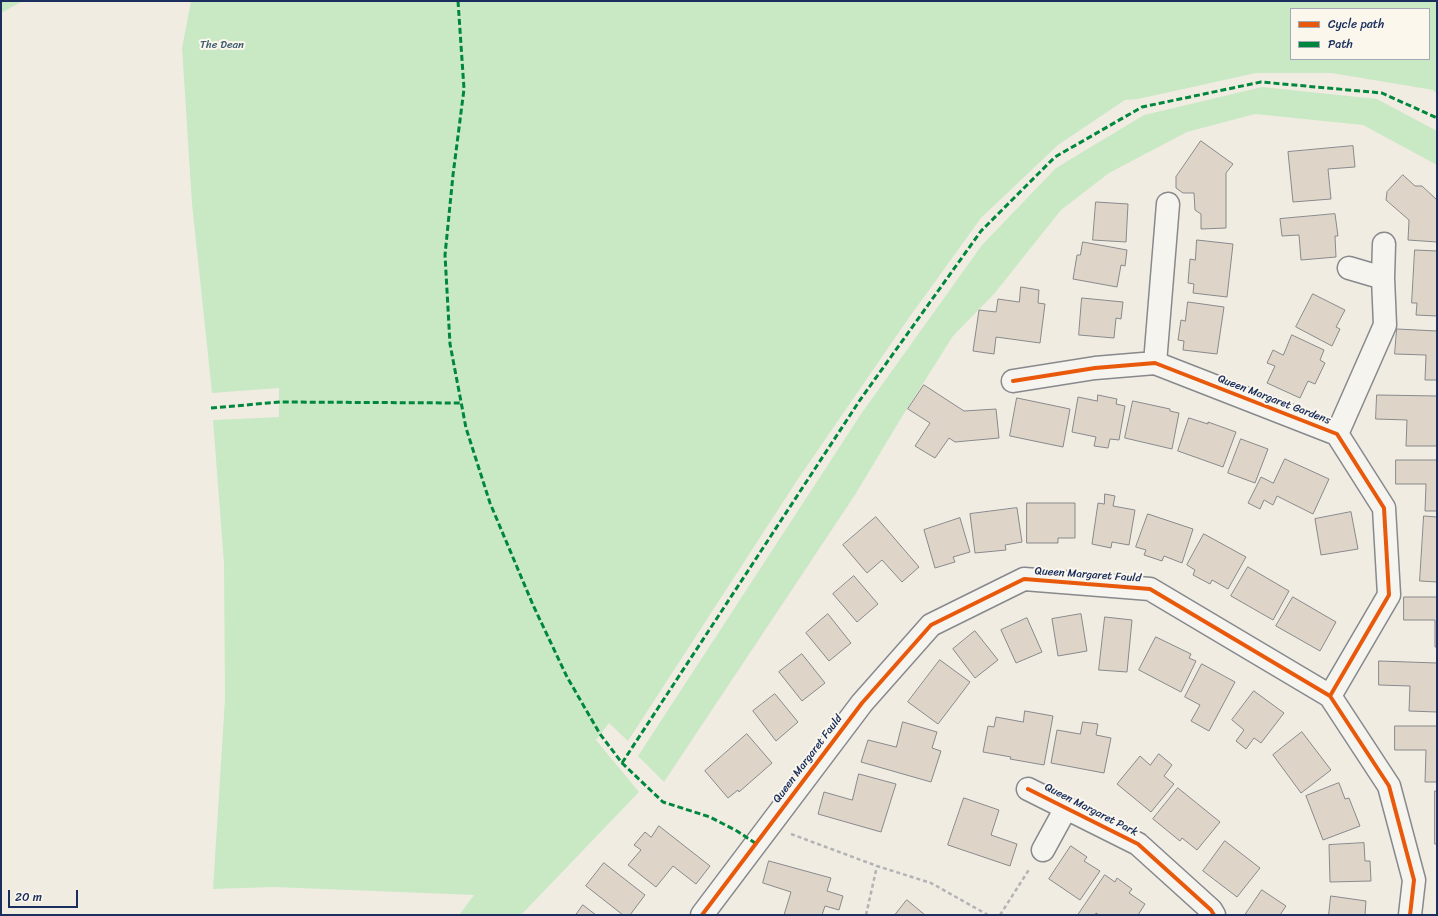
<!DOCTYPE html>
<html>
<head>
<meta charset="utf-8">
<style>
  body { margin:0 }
  #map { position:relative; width:1438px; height:916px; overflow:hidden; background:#f1ece2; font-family:Sriracha,sans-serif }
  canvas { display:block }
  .frame { position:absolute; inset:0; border:2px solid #1b2f5e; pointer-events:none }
  .legend { position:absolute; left:1290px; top:8px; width:140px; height:52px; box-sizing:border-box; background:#fbf7ec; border:1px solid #a1a7b3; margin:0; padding:5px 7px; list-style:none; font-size:12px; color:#1b2f5e }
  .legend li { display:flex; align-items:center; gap:8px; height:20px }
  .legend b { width:20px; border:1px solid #a1a7b3 }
  .scale { position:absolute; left:8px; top:890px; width:70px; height:18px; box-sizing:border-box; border:2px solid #1b2f5e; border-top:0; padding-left:5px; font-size:12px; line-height:14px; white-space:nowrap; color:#1b2f5e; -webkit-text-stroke:3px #fbf7ec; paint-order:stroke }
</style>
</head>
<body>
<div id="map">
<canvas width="1438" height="916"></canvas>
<div class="frame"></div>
<ul class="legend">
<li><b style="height:5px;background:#e8590c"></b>Cycle path</li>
<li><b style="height:5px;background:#00873e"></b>Path</li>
</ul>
<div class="scale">20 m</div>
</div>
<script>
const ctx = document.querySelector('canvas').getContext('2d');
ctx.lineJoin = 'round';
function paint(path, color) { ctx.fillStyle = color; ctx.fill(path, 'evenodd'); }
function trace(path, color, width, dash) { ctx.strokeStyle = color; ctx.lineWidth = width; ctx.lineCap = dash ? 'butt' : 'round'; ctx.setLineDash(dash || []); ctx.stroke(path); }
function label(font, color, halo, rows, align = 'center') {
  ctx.font = font + ' Sriracha,sans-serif'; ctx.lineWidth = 4; ctx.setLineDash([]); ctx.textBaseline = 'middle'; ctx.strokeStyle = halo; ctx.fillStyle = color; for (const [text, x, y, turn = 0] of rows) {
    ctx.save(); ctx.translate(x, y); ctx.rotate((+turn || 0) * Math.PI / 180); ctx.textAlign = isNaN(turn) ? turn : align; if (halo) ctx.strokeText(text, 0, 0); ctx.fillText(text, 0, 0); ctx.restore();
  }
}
const green = new Path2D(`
  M1,1H23L1,13Z
  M191,1H1437V94L1433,90L1331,73H1256L1138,99L1125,100L1058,145L981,218L906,322L798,479L628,741L609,723L596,740L639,792L521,915H459L474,895L274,887L213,889L225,699L224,564L213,420L279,417V388L212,393L192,204L182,48ZM1291,9H1429V59H1291Z
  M1262,87L1377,99L1437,131V165L1363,125L1255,114L1187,132L1109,173L1061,210L994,294L953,336L900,420L855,495L664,782L638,756L861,414L982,245L1056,168L1144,115Z`);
const building = new Path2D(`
  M1201,141L1233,164L1226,173V228L1201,229V214L1195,210L1194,193H1183L1176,188V177Z
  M1353,146L1355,167L1328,169L1331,199L1293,202L1288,152Z
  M1403,175L1415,186H1422L1437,200V242L1408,240L1409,220L1386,200L1387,192Z
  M1096,202L1128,204L1126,242L1093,240Z
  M1335,214L1338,236H1335L1336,257L1301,260L1299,235L1282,236L1280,219Z
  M1197,240L1233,244L1227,297L1193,293L1194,284L1188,283L1190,259L1195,260Z
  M1083,242L1127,250L1125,266L1121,265L1117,287L1073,279L1077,255H1080Z
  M1415,250L1437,251V316L1416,315L1417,303H1412Z
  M1021,287L1039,290L1038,303L1045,304L1040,343L996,337L994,354L973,351L979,310L996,312L998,299L1019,302Z
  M1313,294L1345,310L1336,327L1340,329L1332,346L1296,327Z
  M1082,298L1123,302L1121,319L1116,318L1114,338L1079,335Z
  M1188,302L1224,307L1217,354L1183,350L1184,341L1178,340L1181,320L1185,321Z
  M1397,329L1437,331V380H1425L1426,355L1395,354Z
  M1292,335L1324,350L1320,360L1325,363L1315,384L1308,381L1300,398L1267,383L1275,366L1267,363L1273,350L1283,355Z
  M924,385L964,411L996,409L999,438L955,442L949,438L935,458L915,446L930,423L908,409Z
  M1098,395L1117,399L1116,404L1125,406L1119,440L1110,439L1108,448L1094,446L1096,437L1072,432L1078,397L1097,401Z
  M1377,395L1437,396V446H1406L1407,420L1376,419Z
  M1017,398L1070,409L1063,447L1010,436Z
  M1133,401L1170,409V411L1179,413L1172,449L1125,438Z
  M1189,418L1208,424V422L1236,432L1223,467L1178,451Z
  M1241,439L1268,449L1255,483L1228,473Z
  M1285,459L1329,479L1313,514L1277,496L1273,505L1264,500L1260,509L1248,503L1261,477L1273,483Z
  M1396,460H1437V511H1425L1426,484H1396Z
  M1105,494L1115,496L1113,506L1135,510L1129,545L1112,542L1111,548L1092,544L1098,503L1104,504Z
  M1027,503H1075V538H1058V543H1027Z
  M1017,508L1022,542L1005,545L1006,550L975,553L970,514Z
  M1351,512L1358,549L1321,555L1315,519Z
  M1148,514L1193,529L1182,563L1164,556L1162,561L1144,555L1146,550L1136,547Z
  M1424,516L1437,517V582L1420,581Z
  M876,517L919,567L902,582L882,560L867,573L843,545Z
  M960,518L970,552L953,557L955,562L935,568L924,530Z
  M1204,534L1246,557L1228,589L1212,580L1210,584L1193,575L1195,570L1187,565Z
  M1248,567L1289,591L1273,620L1231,596Z
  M854,576L878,604L857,622L833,594Z
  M1293,597L1336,622L1320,651L1276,626Z
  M1404,597H1437V647H1435V620H1404Z
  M828,614L851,643L829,661L806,633Z
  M1081,614L1087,651L1058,656L1052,619Z
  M1105,617L1132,620L1127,672L1099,670Z
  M1027,618L1042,652L1016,663L1001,630Z
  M975,631L998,660L975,678L953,649Z
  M1156,637L1191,654L1189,658L1196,661L1181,692L1139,670Z
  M802,654L825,683L802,701L779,672Z
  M940,660L970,682L938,724L908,702Z
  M1379,661L1437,663V712L1409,711L1410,686L1379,685Z
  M1202,664L1235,682L1209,731L1191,721L1200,705L1185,697Z
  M1254,691L1284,713L1261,743L1254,738L1246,749L1236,741L1244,730L1232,720Z
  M775,694L798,722L776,741L753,711Z
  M1025,711L1053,716L1044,765L1010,759L1011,757L983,752L988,726L994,727L996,717L1023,722Z
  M903,722L937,732L932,748L941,751L931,782L861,762L868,740L896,747Z
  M1083,722L1098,724L1096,735L1111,738L1104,773L1051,763L1057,730L1080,734Z
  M1395,726H1437V782H1425L1426,750H1395Z
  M1302,732L1331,770L1301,793L1273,755Z
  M747,734L772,763L739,792L738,790L728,798L705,771Z
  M1159,754L1172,765L1164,776L1174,784L1151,812L1117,784L1140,756L1150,765Z
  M859,774L896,784L881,832L818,814L824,792L852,800Z
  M1339,783L1345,799L1349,798L1360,826L1323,840L1306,796Z
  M1178,788L1220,822L1197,850L1182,838L1180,841L1153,819Z
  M1435,791H1437V844H1435Z
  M964,798L999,810L991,835L1017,844L1010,866L948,845Z
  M659,826L710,866L696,884L673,866L656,887L628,865L641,850L634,845L645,832L651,837Z
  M1225,841L1260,868L1237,897L1203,871Z
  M1364,843L1365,861H1370L1371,881L1330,882L1329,845Z
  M1071,846L1087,857L1084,861L1100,871L1080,900L1049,879Z
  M769,861L831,878L827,891L843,896L839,910L825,906L822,915H784L791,892L763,883Z
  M604,863L645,895L630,915H623L586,886Z
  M1105,875L1115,882L1117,878L1132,889L1129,893L1145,904L1138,915H1099L1096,913L1095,915H1078Z
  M1262,890L1286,906L1280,915H1245Z
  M1331,896L1366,901L1365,915H1329Z
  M907,900L925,915H895Z
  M583,905L596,915H576Z`);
const path = new Path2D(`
  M791,834L877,866L931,883L988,915
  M866,915L877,866
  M1000,915L1030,868`);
const minor = new Path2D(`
  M1349,268L1383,278
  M1155,363L1168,204
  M1013,381L1095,368L1155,363L1337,434L1384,508L1389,595L1330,696
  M1337,434L1385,325L1383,278L1384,244
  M1028,789L1138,844L1211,910L1214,915
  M1043,850L1066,808
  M702,915L862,703L931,625L1024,579L1150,589L1330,696L1389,786L1414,880L1410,915`);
const quiet = new Path2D(`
  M458,1L464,89L453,175L445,255L450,344L466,428L490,503L533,605L567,677L600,734L622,763L663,802L710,817L737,831L755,843
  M211,408L280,402L461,403
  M622,763L860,400L981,231L1055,157L1142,107L1261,82L1382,93L1437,118`);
const cycleway = new Path2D(`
  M1013,381L1095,368L1155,363L1337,434L1384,508L1389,595L1330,696
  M1028,789L1138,844L1211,910L1214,915
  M702,915L862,703L931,625L1024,579L1150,589L1330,696L1389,786L1414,880L1410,915`);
const parkNames = [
  ["The Dean",222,45]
];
const streetNames = [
  ["Queen Margaret Gardens",1274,400,21],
  ["Queen Margaret Fauld",1088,575,4],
  ["Queen Margaret Fauld",808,759,-53],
  ["Queen Margaret Park",1091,810,27]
];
paint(green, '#c9e9c5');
paint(building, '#ded5c8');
trace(building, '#87898d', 1);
trace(minor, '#87898d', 25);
trace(path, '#b2b3b5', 2.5, [4, 3]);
trace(minor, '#f5f4ef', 22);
trace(quiet, '#00873e', 3, [6, 3]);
trace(cycleway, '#e8590c', 4);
label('11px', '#3e5d72', '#fbf7ec', parkNames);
label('11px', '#1b2f5e', '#fbf7ec', streetNames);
</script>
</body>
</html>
